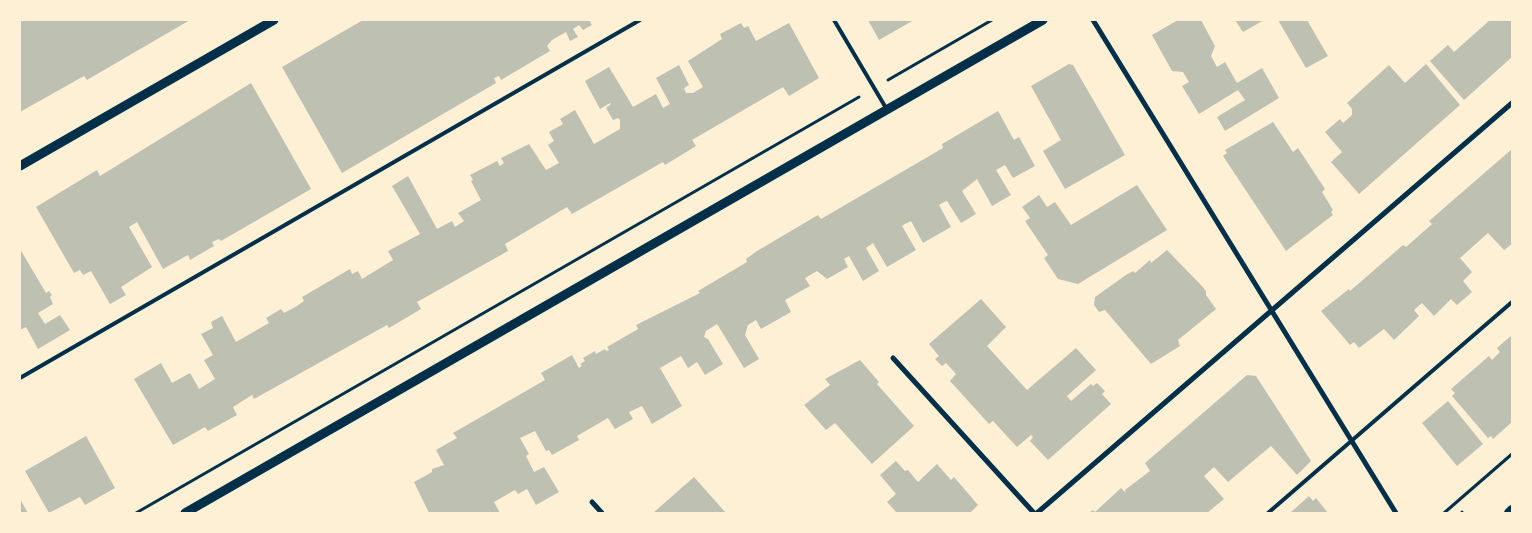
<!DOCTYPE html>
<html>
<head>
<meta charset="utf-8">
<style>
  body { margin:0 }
  #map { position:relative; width:1532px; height:533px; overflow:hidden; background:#fdf0d5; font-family:Lora,serif }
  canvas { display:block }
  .frame { position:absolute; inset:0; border:21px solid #fdf0d5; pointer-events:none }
</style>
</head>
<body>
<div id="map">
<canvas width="1532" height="533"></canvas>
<div class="frame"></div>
</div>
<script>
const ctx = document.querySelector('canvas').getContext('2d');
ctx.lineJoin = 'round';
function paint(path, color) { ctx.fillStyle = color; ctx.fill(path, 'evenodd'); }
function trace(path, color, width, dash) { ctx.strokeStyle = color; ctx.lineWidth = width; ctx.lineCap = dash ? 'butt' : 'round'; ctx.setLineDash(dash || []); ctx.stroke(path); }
const building = new Path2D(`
  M20,20H190L87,80L84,76L20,112Z
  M363,20H589L592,25L583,30L579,25L573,29L578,37L570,41L566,32L552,40L547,46L550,51L501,80L499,76L494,78L496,83L342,173L282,67Z
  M868,20H914L879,40Z
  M1178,20H1201L1215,46L1211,56L1217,67L1225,62L1237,83L1262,68L1279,98L1225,131L1217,117L1245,100L1238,90L1199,114L1182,86L1189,82L1183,72L1172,71L1152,35Z
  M1235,20H1264L1243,32Z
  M1278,20H1307L1328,56L1306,68Z
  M1490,20H1512V57L1464,100L1430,61L1448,45L1454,52Z
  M741,23L744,28L748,26L756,41L789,23L819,78L789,96L783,87L692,140L696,146L665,165L663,162L572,214L567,207L505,244L508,251L417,302L421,309L389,328L387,325L254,399L252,395L233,407L237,415L208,431L205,427L173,445L134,379L161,363L172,383L190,373L199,389L215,379L204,360L213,355L201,334L213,328L211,322L222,316L236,342L269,323L266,318L281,309L284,313L297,306L304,301L302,297L350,269L352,274L358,271L362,279L393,260L388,251L420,234L392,186L408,176L437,229L452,221L455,227L464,221L458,213L481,200L471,181L473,180L470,175L497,161L500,166L504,163L501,158L529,144L546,170L559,163L548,145L554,141L549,132L563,124L560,119L575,110L594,144L620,129V120L618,118L613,120L606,108L611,104L610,103L600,109L585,81L609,67L633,107L656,94L663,108L670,104L656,78L679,65L689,85L684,88L686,93H693L703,87L688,61L722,39L720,34Z
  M1069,64L1073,65L1125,155L1065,189L1043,151L1061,140L1031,86Z
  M1426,64L1460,105L1359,194L1331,162L1342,152L1325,132L1340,119L1343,123L1352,115V109L1347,103L1389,65L1405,83Z
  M251,83L311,189L221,241L219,239L212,242L214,246L190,260L188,255L163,269L137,222L129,227L152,267L121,287L126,295L110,304L91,271L83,275L80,270L74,273L36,207L97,170L100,176Z
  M998,111L1014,140L1019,137L1035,166L1013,178L1005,165L996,170L1011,195L992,206L977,179L962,191L976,214L961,223L947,201L942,203L939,205L951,227L923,243L911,221L905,224L902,226L916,250L887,267L873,243L866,248L879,271L863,281L849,256L844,259L848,267L827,279L817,271L805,278L810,286L785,300L791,312L761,329L756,320L748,325L745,335L759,359L744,368L717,324L706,331L704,337L708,339L723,364L705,375L697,362L688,368L681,356L660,368L682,406L652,424L642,406L629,412L633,419L615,429L608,418L577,436L579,440L552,455L549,450L546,451L535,431L520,438L529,454L526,456L534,472L544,467L559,492L536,505L527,489L518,494L515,490L494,502L500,513H429L414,482L432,472V469L444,465L436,450L457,438L453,433L545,380L541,373L572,355L579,368L582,366L580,364L585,361L583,358L595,351L596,354L605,349L606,351L609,350L607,347L638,329L636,325L700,293L698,291L747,262L746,259L757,251L818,215L821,219L845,205L943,148L942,144Z
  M1273,122L1293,152L1298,148L1325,189L1322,192L1333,210L1331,212L1333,215L1286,251L1223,156L1227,153L1225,150Z
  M1512,149V244L1504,250L1488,233L1460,258L1472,272L1463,281L1472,292L1457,305L1451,299L1434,316L1422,303L1414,310L1419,316L1394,340L1384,329L1359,348L1354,342L1350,345L1321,311L1349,289L1350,291L1403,245L1406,247L1432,224L1429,221Z
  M1137,185L1167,230L1078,284L1058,279L1044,258L1048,255L1025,221L1030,218L1022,207L1039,195L1047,207L1055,202L1071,225Z
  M20,249L46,293L49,291L52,295L50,297L53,304L38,313L45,324L60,315L70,330L38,349L26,327L20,330Z
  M1167,250L1200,284L1206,291V295L1216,309L1178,340L1180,346L1151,364L1105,310L1099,312L1094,305L1095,297L1126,275L1133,271L1135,273L1150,260L1151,263Z
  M981,299L1006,327L987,346L1027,390L1076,348L1096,370L1067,396L1071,401L1091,384L1093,386L1097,383L1105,391L1102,394L1111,404L1048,460L1030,441L1033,437L1031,435L1017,447L993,421L989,424L950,381L956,374L946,363L942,366L935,359L939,356L929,344Z
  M1512,335V422L1493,439L1491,436L1488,438L1452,396L1455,393L1451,389L1489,356L1492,360L1500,352L1497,348Z
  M860,360L879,382L877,384L914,426L872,464L835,423L826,430L804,405L830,385L825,379Z
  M1247,375L1256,376L1311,461L1297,475L1271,446L1228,482L1214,467L1204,476L1224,499L1207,513H1089L1093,510L1095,512L1121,488L1126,493L1125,490L1150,471L1145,463Z
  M1448,401L1483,444L1457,466L1422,423Z
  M86,436L115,488L85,505L80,497L49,513L25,471Z
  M896,461L905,471L908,470L918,482L937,464L951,480L954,477L978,505L970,513H897L887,502L896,494L880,475Z
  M694,477L726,513H653Z
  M1309,496L1313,501L1316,498L1328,513H1290Z
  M20,499L28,513H20Z`);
const path = new Path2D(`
  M888,80L992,20
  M1462,512V513
  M136,513L859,97
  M1444,513L1512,454`);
const service = new Path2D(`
  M834,20L886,108
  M20,378L640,20
  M1268,513L1512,302`);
const minor = new Path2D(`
  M1093,20L1396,513
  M893,358L1034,513
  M592,502L602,513
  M1037,513L1512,103`);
const tertiary = new Path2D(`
  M20,166L274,20
  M185,513L1043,20`);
const secondary = new Path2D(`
  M1509,513L1512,510`);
paint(building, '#bec0b2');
trace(path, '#003049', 3);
trace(service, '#003049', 4);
trace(minor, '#003049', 5);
trace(tertiary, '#003049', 9);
trace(secondary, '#003049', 10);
</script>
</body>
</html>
